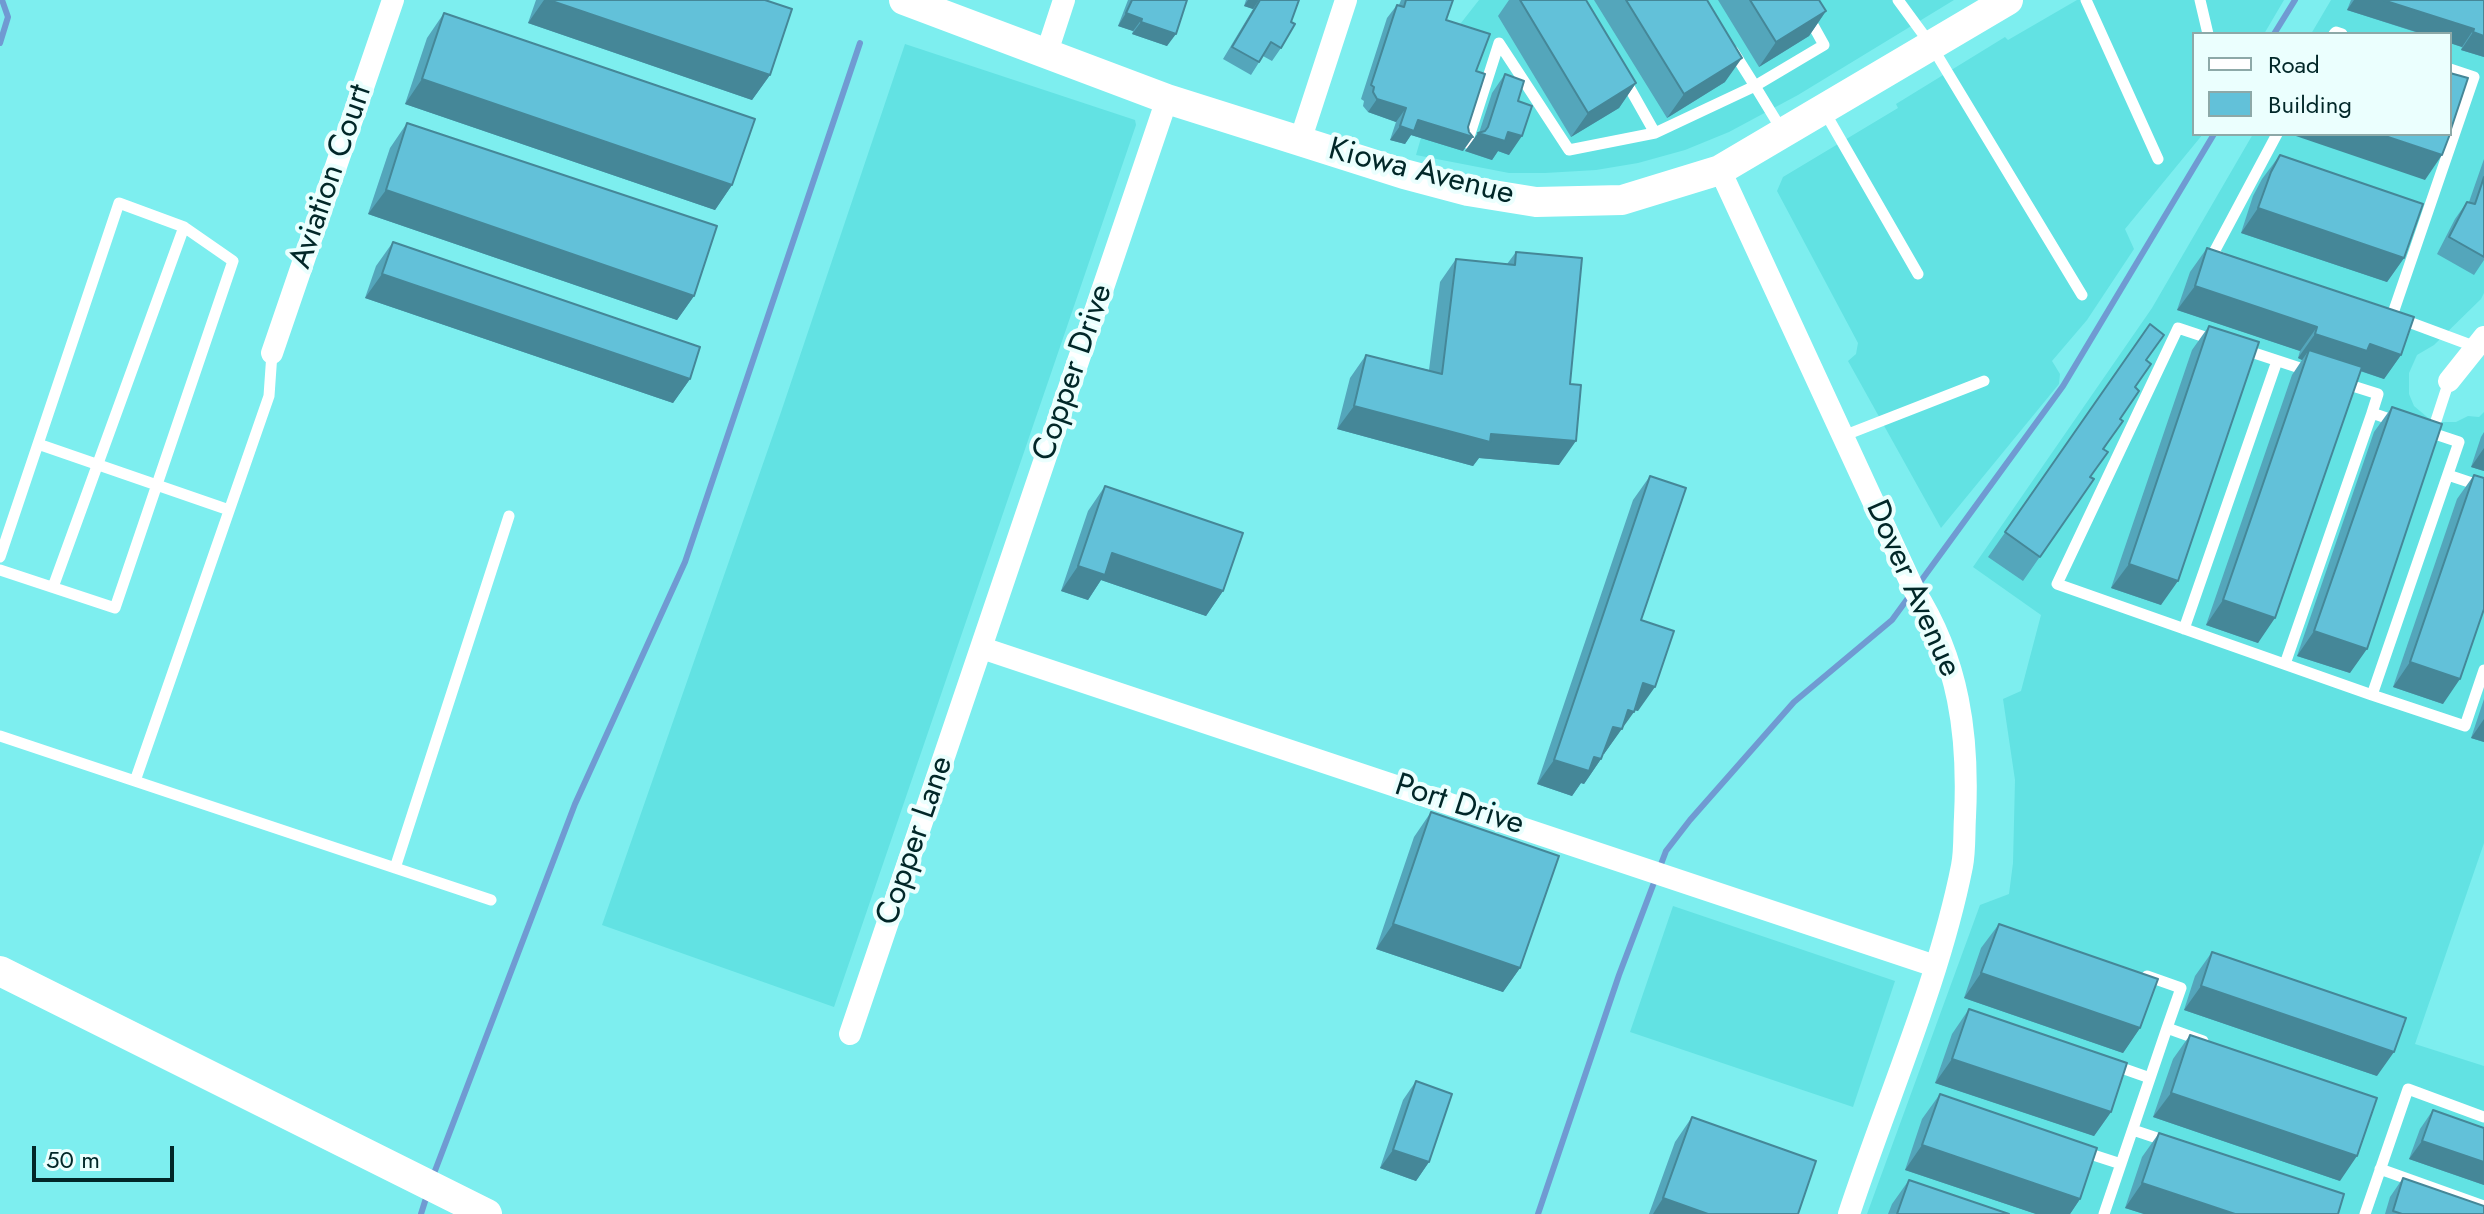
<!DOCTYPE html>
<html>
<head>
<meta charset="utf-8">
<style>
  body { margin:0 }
  #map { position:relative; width:2484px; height:1214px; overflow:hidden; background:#7deeef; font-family:Jost,sans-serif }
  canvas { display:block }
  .legend { position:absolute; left:2192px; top:32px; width:260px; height:104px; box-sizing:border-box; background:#ebfffe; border:2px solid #8da9a8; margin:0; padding:10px 14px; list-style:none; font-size:24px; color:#012728 }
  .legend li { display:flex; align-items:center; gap:16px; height:40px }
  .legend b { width:40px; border:2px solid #8da9a8 }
  .scale { position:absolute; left:32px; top:1146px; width:142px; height:36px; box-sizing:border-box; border:4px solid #012728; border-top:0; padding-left:10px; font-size:24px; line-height:28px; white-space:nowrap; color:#012728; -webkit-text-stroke:6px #ebfffe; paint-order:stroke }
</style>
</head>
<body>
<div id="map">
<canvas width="2484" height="1214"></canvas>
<ul class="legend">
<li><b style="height:10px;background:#fff"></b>Road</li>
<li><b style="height:22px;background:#62c1d9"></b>Building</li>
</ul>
<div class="scale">50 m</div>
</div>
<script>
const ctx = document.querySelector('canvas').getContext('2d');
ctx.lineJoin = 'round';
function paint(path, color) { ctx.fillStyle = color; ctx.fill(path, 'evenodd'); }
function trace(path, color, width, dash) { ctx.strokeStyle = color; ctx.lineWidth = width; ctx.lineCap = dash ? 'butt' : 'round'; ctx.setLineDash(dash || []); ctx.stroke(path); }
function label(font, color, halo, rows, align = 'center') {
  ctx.font = font + ' Jost,sans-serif'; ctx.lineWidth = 8; ctx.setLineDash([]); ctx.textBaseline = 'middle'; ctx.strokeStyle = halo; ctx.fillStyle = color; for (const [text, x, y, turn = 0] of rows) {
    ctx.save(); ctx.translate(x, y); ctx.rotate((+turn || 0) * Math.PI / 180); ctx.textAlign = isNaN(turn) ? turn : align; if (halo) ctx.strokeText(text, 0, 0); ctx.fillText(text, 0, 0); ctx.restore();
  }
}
const built = new Path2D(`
  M1479,0H1954L1798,95L1729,132L1685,150L1638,163L1596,170L1545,173H1509L1416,155L1450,37Z
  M2077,0H2284L2264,34H2194V134H2203L2125,229L2134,249L2087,320L2052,361L2060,374L2059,384L1941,528L1848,361L1856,354L1858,343L1777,191L1783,177L1898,108L1896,104L2005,37L2008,40Z
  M2331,0H2484V293L2481,299L2434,345L2417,355L2409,373V394L2414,406L2433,422H2456L2468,416L2479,417L2484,412V843L2415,1044L2484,1066V1214H1867L1980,905L2009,894L2013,863L2015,780L2003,699L2021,691L2041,615L1973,567L2152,308L2253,134H2450V34H2311Z
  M905,44L1135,120L1136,125L834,1007L602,925L780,415Z
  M1673,906L1895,981L1853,1107L1630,1032Z`);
const stream = new Path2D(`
  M2274,34L2295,0
  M0,43L8,17L2,0
  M1918,585L2063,386L2214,134
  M433,1176L575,804L685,562L860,43
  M421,1214L427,1195
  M1538,1214L1619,975L1666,851L1690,820L1794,702L1892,620L1911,594`);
const lane = new Path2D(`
  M1898,0L1931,45L2082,295
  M2086,0L2158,159
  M2200,0L2208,34
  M2334,34L2336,32L2342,34
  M1624,78L1655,133L1755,86L1733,51
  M1823,109L1918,274
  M1783,132L1755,86L1824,45L1799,0
  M1467,143L1499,43L1569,150L1655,133
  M2223,258L2213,254L2277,134
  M2392,316L2474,77L2450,69
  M2398,318L2476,347
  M2214,340L2178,328L2057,584L2372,695
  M2242,349L2309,371
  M2449,381L2432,433L2459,442L2372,695L2465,726L2484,670
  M2340,382L2378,394L2372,413L2398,422
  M1843,436L1984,381
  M38,444L229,510
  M2448,475L2484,487
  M0,557L119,203L184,227L233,261L115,608L0,570
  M53,587L184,227
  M2184,629L2277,361
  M2285,664L2372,413
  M0,736L491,900
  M135,781L269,396L272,353
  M395,868L509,516
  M2147,976L2181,988L2167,1028
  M2113,1065L2150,1078
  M2133,1130L2166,1141
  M2084,1152L2121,1164
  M2380,1169L2484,1206
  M2104,1214L2167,1028L2203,1041
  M2365,1214L2408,1089L2484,1117`);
const street = new Path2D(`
  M1046,55L1064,0
  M1300,141L1346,0
  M1720,170L1914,590C1959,660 1969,736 1965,817C1964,833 1965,851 1962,866C1939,982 1886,1101 1849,1214
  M272,353L393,0
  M2449,381L2484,337
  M982,648L1935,966
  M850,1034L1167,99`);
const secondary = new Path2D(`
  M904,0L1167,99L1300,141L1404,174L1468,191L1536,202L1622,200L1720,170L2008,0
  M0,971L487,1214`);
const wall = new Path2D(`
  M536,0H765L770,75L752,100L528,23Z
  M1128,0H1187L1167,46L1132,34L1133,31L1118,26Z
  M1246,0H1299L1281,48L1272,61L1263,56L1251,75L1223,59L1253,9L1244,6Z
  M1401,0H1453L1446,20L1476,71L1468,127L1463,151L1411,135L1405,144L1390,140L1396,122L1368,112L1363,106L1364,101L1361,99L1387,18L1397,5H1399Z
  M1509,0H1586L1636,83L1619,108L1571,137L1498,16Z
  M1594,0H1707L1725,82L1667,118Z
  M1718,0H1819L1826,11L1809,36L1759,67Z
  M2351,0H2484V57L2461,50L2462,47L2347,10Z
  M444,13L732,185L715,210L405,104L427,38Z
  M1505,74L1518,101L1509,155L1498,151L1492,160L1465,151L1479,133L1492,93Z
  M407,123L694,296L677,320L368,214L390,148Z
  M2280,155L2404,258L2387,282L2241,233L2253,196L2262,179Z
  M2484,159V260L2474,275L2437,254L2455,219L2467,202H2469Z
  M393,242L690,379L673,403L365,298L376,266Z
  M2207,248L2401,355L2384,379L2360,371L2258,643L2206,625L2292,375L2302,360L2298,358L2300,351L2177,310L2190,272Z
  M1516,252L1559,465L1479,458L1473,466L1337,429L1350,378L1366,355L1429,370L1440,282L1456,259L1507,264Z
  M2150,324L2146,360L2120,419L2090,477L2094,479L2023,581L1988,557Z
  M2209,326L2161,605L2111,588L2192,350Z
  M2392,407L2350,673L2297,656L2374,432Z
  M2484,432V471L2471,467L2481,437Z
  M2474,475L2443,704L2393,687L2457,499Z
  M1650,476L1641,620L1638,711L1634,710L1604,754L1603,753L1601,759L1584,784L1581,783L1572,796L1537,784L1633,500Z
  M1105,486L1223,591L1206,616L1101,580L1088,600L1061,591L1088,511Z
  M2484,699V742L2471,738Z
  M1431,812L1520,968L1503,992L1376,949L1414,837Z
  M1999,924L2140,1028L2123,1053L1964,998L1981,948Z
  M2212,952L2377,1076L2184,1010L2195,976Z
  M1969,1009L2111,1112L2094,1136L1935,1083L1952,1034Z
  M2190,1035L2340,1181L2153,1117L2173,1059Z
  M1416,1081L1429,1162L1416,1181L1380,1168L1403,1100Z
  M1940,1094L2080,1199L2070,1214H2036L1905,1170L1922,1119Z
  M2433,1110L2484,1128V1185L2409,1159L2420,1129Z
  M1692,1117L1798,1214H1649L1675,1142Z
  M2159,1133L2338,1214H2144L2125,1208L2142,1157Z
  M2403,1178L2484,1214H2385L2390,1197Z
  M1909,1180L2009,1214H1888L1892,1204Z`);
const shadedWall = new Path2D(`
  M544,0H549L770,75L752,100L528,23Z
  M1248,0H1259L1253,9L1244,6Z
  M2354,0H2383L2474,29L2462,47L2450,43V34H2423L2347,10Z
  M1826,11L1809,36L1759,67L1776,42Z
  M1126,13L1142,19L1133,31L1118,26Z
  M1141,22L1176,34L1167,46L1132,34Z
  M2473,32L2484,36V57L2461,50Z
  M1742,58L1725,82L1667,118L1684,94Z
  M422,79L732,185L715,210L405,104Z
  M1636,83L1619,108L1571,137L1588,113Z
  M1377,99L1406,108L1396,122L1368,112Z
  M1418,120L1473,137L1463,151L1411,135L1405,144L1390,140L1400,126Z
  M1508,132L1522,136L1509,155L1498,151L1492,160L1465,151L1478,133Z
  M2290,134H2379L2442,155L2425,180Z
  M386,190L694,296L677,320L368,214Z
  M2258,208L2404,258L2387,282L2241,233Z
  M382,274L690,379L673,403L365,298Z
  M2195,286L2317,327L2300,351L2177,310Z
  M2315,334L2370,344L2401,355L2384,379L2355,369L2309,350L2302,360L2298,358Z
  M1354,406L1491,434L1576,441L1559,465L1479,458L1473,466L1337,429Z
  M2484,448V471L2471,467Z
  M1112,553L1223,591L1206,616L1101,580L1088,600L1061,591L1078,566Z
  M2129,564L2178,581L2161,605L2111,588Z
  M2223,600L2275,618L2258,643L2206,625Z
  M2314,631L2367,649L2350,673L2297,656Z
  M2410,662L2460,679L2443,704L2393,687Z
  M1643,683L1655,687L1638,711L1626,708Z
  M1628,710L1634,712L1604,754L1595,751L1613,727Z
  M2484,719V742L2471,738Z
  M1594,757L1601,759L1584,784L1581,783L1572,796L1537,784L1554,760Z
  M1393,924L1520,968L1503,992L1376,949Z
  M1981,973L2140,1028L2123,1053L1964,998Z
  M2201,986L2394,1052L2377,1076L2184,1010Z
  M1952,1059L2111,1112L2094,1136L1935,1083Z
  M2171,1093L2357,1156L2340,1181L2153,1117Z
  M2422,1141L2484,1162V1185L2409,1159Z
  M1922,1145L2080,1199L2070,1214H2036L1905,1170Z
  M1393,1150L1429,1162L1416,1181L1380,1168Z
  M2142,1183L2235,1214H2144L2125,1208Z
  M1663,1198L1708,1214H1653Z`);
const building = new Path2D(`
  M549,0H765L792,9L770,75Z
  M1132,0H1187L1176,34L1141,22L1142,19L1126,13Z
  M1260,0H1299L1291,22L1295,24L1281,48L1271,42L1259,62L1232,47Z
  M1406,0H1453L1446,20L1490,34L1476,71L1485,74L1468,127L1469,132L1473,137L1418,120L1414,131L1400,126L1406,108L1377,99L1373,92L1374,87L1371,85L1397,5L1404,7Z
  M1520,0H1586L1636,83L1588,113Z
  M1626,0H1707L1742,58L1684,94Z
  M1750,0H1819L1826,11L1776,42Z
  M2383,0H2484V36L2473,32L2474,29Z
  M444,13L755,119L732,185L422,79Z
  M2450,73L2468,78L2450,132Z
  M1505,74L1524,81L1518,101L1532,106L1522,136L1508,132L1505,141L1478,133L1485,131L1488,127Z
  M407,123L717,226L694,296L386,190Z
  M2379,134H2450L2442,155Z
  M2280,155L2423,204L2404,258L2258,208L2271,172Z
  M2484,177V257L2449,237L2467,202L2475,204Z
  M393,242L700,347L690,379L382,274Z
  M2207,248L2414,317L2401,355L2370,344L2367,351L2315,334L2317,327L2195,286Z
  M1516,252L1582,258L1570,384L1581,385L1576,441L1491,434L1490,442L1354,406L1366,355L1442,374L1456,259L1515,265Z
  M2150,324L2164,335L2146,360L2151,364L2135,387L2139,391L2120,419L2123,421L2103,449L2108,452L2090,477L2094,479L2040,557L2005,532Z
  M2209,326L2259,342L2178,581L2129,564Z
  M2309,350L2362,367L2275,618L2223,600Z
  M2392,407L2442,424L2367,649L2314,631Z
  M2474,475L2484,478V609L2460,679L2410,662Z
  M1650,476L1686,488L1641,620L1674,631L1655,687L1643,683L1634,712L1628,710L1622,729L1613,727L1601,759L1594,757L1589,771L1554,760Z
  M1105,486L1243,533L1223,591L1112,553L1105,575L1078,566Z
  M1431,812L1559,856L1520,968L1393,924Z
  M1999,924L2158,979L2140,1028L1981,973Z
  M2212,952L2406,1018L2394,1052L2201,986Z
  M1969,1009L2127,1063L2111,1112L1952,1059Z
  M2190,1035L2377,1098L2357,1156L2171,1093Z
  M1416,1081L1452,1094L1429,1162L1393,1150Z
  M1940,1094L2097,1148L2080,1199L1922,1145Z
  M2433,1110L2484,1128V1162L2422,1141Z
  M1692,1117L1816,1161L1798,1214H1708L1663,1198Z
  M2159,1133L2344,1194L2338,1214H2235L2142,1183Z
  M2403,1178L2484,1206V1214H2402L2393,1211Z
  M1909,1180L2009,1214H1897Z`);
const streetNames = [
  ["Kiowa Avenue",1421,173,14],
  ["Aviation Court",332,177,-71],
  ["Copper Drive",1074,373,-71],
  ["Dover Avenue",1912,589,66],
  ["Port Drive",1459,806,18],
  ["Copper Lane",916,841,-71]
];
paint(built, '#62e2e3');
trace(stream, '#709ad2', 6);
trace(lane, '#fff', 11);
trace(street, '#fff', 22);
trace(secondary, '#fff', 30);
paint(wall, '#54a6bb');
paint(shadedWall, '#458798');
paint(building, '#62c1d9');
trace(building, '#458798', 2);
label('32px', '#012728', '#ebfffe', streetNames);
</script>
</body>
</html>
